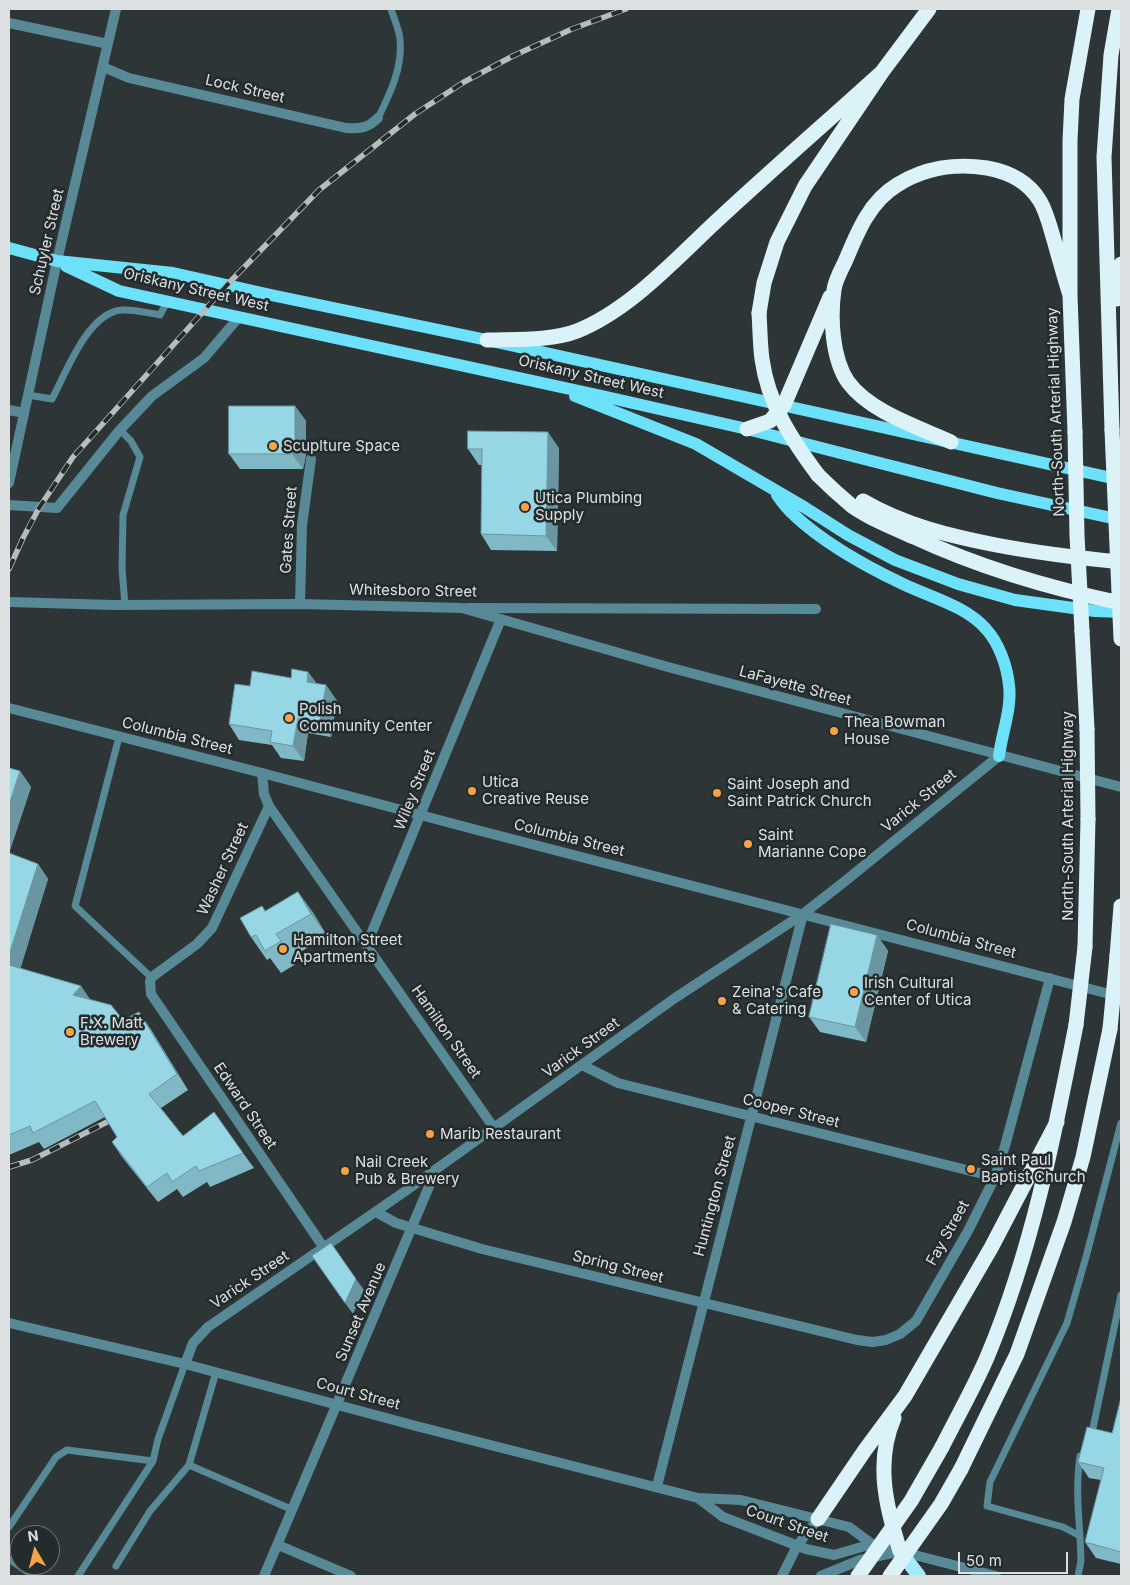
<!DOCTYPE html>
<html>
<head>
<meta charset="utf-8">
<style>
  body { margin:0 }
  #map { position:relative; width:1130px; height:1585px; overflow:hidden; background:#2e3536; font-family:Inter,sans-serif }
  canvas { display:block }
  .frame { position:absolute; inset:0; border:10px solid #dce0e1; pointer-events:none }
  .north { position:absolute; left:10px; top:1525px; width:50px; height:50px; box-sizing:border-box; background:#242b2c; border:1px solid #6e7374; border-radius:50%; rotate:352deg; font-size:14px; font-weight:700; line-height:20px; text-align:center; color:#dce0e1 }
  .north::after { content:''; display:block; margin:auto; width:18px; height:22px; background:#f7a148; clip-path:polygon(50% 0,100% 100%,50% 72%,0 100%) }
  .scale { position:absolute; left:958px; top:1552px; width:110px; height:22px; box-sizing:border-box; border:2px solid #dce0e1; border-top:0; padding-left:6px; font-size:15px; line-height:18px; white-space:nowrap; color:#dce0e1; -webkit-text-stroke:4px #242b2c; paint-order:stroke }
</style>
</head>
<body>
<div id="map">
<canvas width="1130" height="1585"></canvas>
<div class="frame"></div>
<div class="north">N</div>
<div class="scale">50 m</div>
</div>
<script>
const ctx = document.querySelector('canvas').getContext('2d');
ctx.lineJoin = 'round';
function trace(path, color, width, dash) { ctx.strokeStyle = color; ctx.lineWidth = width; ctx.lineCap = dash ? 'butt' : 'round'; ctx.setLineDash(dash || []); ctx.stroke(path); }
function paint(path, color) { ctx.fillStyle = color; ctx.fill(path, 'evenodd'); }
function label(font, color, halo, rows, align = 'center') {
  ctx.font = font + ' Inter,sans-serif'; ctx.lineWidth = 5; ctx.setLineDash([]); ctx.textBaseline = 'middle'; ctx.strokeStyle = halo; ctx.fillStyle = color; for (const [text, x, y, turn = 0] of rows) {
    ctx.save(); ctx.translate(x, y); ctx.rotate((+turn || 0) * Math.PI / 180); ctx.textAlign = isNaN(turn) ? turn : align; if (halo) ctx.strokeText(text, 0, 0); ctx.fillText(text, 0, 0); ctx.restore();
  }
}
const service = new Path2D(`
  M378,118C390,94 403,67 400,39C399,29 394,19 391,9
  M28,395L52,399C66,373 88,312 122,310C134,309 148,313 160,315L167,302
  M120,430L131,441L140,457L123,515L122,569L125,605
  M119,737L75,906L152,978
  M1089,1435L1093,1428L1121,1295
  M189,1465L293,1510
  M9,1527L56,1457L67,1450L153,1461
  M1080,1536C1078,1509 1076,1483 1080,1456
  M9,1559L34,1576
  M116,1566L150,1511L189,1465L216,1372
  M78,1576L153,1461L158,1439L185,1364
  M1078,1576L1081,1561L1080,1536L1063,1527L987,1506L990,1482L1067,1323L1086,1257L1121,1123`);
const minor = new Path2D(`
  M9,23L108,44
  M103,67L129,78L346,128C360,129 368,128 378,118
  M9,410L24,413
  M9,483L57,261L116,9
  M9,505L57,508L119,431L152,396L204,358L239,317
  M300,604L302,525L311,459
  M467,608L816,609
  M262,773L264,794L269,806L494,1128
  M269,806L212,928L197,944L152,977L150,981L151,994L324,1248
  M367,944L501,619
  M582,1065L618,1083L995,1177
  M376,1212L396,1223L482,1249L857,1340L873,1342L886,1340L900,1334L916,1321L968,1231L995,1177L1005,1146L1050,978
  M185,1364L193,1343L208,1327L407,1190L675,998L803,914L844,882L999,756
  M657,1486L803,914
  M278,1545L351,1576
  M264,1576L436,1170`);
const tertiary = new Path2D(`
  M9,602L114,605L300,604L462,608L668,667L1121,787
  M9,708L262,773L477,830L1121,997
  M9,1323L185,1364L416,1426L698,1498L741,1500L849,1527L872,1544L996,1576
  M698,1498L723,1517L806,1549L834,1555L872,1544
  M782,1576L797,1546L818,1519
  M821,1576L860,1560L897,1552`);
const primary = new Path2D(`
  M9,248L57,261L173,273L271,295L487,340L1121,480
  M66,266L119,291L602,396L747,429L997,493L1121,520
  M575,396L696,444L804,507L848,535L895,560L958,584L1015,600L1095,611L1121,612
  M777,495C782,502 788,510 794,515C825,544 865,566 903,584C930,597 966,606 986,629C999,643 1007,666 1009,685C1012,709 1002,732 999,756`);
const trunk = new Path2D(`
  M900,1551L919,1576`);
const motorway = new Path2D(`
  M1117,299L1121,264
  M759,313L764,283L777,242L805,186L882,72L929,9
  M487,340C513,339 552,341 577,331C632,309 678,256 722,216C775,167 829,120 882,72
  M747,429L770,421L784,405L830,297
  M1112,430L1104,157L1111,55L1119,9
  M1075,432L1070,295V141L1072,99L1088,9
  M951,442C918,427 870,412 848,382C832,359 830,317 834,290C835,281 841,270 845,262C857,233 869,202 897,185C924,168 956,163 987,168C1009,172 1028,181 1040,201C1047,213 1050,227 1054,240C1059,258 1064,276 1070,295
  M818,475C829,486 840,496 852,506C871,519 893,528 914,537C981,568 1048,588 1121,603
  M863,501C904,525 950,536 996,545C1038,553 1079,558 1121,562
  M1082,631L1087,729
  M1085,947L1088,819
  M1117,956L1121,906
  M894,1418C875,1462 886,1507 900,1551
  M942,1447C957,1417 975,1386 988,1355C1032,1250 1054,1137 1076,1025
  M961,1469L1017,1354L1064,1222L1083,1157L1110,1029
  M818,1519L865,1450L905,1396L991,1248L1057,1122`);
const rail = new Path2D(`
  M9,569L23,538L39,508L73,457L227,285L319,190L415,114L464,82L513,56L572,29L626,9
  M9,1167L32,1160L109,1121`);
const motorwayBridge = new Path2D(`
  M759,313C760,328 760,344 762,359C768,404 792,440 818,475
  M1112,430L1121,639
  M1075,432L1077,535L1082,631
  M1087,729L1088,819
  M1076,1025L1085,947
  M1110,1029L1117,956
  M858,1576L911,1501L942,1447
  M890,1576L941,1504L961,1469`);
const wall = new Path2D(`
  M295,406L306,421V455L303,469H240L229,454Z
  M559,448L557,551L491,550L481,534L482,465H479L468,449Z
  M308,672L317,684L326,685L337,701L331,737L308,733L304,761L281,758L272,745L239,740L229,724L250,686L291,678Z
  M9,768L20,771L31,787L9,853L38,864L48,879L20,968L81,986L90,1000L123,1020L150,1028L188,1090L161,1108L183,1136L243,1153L254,1168L210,1187L207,1182L183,1197L177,1189L158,1202L122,1157L112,1142L117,1137L105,1117L44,1149L39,1142L9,1155Z
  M298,892L314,914L327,936L292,957L296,964L281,973L270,958L267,960L251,937L262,906L265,911Z
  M877,935L888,951L866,1042L820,1032L809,1017Z
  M1121,1398V1564L1096,1558L1085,1542L1101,1480L1089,1478L1078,1462L1112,1433Z`);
const shadedWall = new Path2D(`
  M295,406L306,421V455L303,469L292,454Z
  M548,432L559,448L557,551L546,536Z
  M308,672L319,687L307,682Z
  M326,685L337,701L331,737L320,722Z
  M298,718L308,733L304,761L293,746Z
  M20,771L31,787L9,853V805Z
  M38,864L48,879L17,980L9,968V955Z
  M298,892L314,914L327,936L311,914Z
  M877,935L888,951L866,1042L855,1027Z
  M81,986L92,1002L73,995Z
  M139,1012L150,1028L188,1090L177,1074Z
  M356,1279L364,1290L353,1314L345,1303Z`);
const building = new Path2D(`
  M229,406H295V439L292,454H229Z
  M468,431L548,432L546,536L481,534L482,449H468Z
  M292,669L308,672L307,682L326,685L320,722L298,718L293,746L270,742L272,731L229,724L235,684L250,686L252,671L291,678Z
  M9,768L20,771L9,805Z
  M9,853L38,864L9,955Z
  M298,892L311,914L276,934L281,941L265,951L256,935L251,937L240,918L262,906L265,911Z
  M831,924L877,935L855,1027L809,1017Z
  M9,965L81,986L73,995L111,1005L123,1020L139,1012L177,1074L149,1094L183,1136L214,1112L243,1153L199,1171L196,1166L172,1182L167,1173L147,1187L112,1142L117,1137L95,1101L33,1133L30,1126L9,1135Z
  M331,1243L356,1279L345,1303L312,1256Z
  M1121,1398V1552L1085,1542L1104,1468L1078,1462L1087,1427L1112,1433Z`);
const markers = [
  [273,446,5,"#f7a148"],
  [525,507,5,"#f7a148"],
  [289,718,5,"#f7a148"],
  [834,731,5,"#f7a148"],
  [472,791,5,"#f7a148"],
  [717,793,5,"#f7a148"],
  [748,844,5,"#f7a148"],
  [283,949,5,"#f7a148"],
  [854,992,5,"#f7a148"],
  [722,1001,5,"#f7a148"],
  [70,1032,5,"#f7a148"],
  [430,1134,5,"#f7a148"],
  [971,1169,5,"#f7a148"],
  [345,1171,5,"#f7a148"]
];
const streetNames = [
  ["Lock Street",245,89,13],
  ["Schuyler Street",47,242,-77],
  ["Oriskany Street West",196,290,13],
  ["Oriskany Street West",591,377,13],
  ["North-South Arterial Highway",1056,412,-92],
  ["Gates Street",289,530,-86],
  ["Whitesboro Street",413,591,1],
  ["LaFayette Street",795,686,15],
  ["Columbia Street",177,736,14],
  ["Wiley Street",415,790,-68],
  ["Varick Street",919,801,-39],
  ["North-South Arterial Highway",1068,816,-90],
  ["Columbia Street",569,838,14],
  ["Washer Street",223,869,-65],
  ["Columbia Street",961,939,15],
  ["Hamilton Street",446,1032,55],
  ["Varick Street",581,1048,-36],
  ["Edward Street",245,1106,56],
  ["Cooper Street",791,1111,14],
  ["Huntington Street",715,1196,-75],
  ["Fay Street",948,1233,-61],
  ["Spring Street",618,1267,14],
  ["Varick Street",250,1280,-34],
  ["Sunset Avenue",361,1312,-67],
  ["Court Street",358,1394,15],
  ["Court Street",787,1524,19]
];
const poiNames = [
  ["Scuplture Space",283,446],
  ["Utica Plumbing",535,498],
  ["Supply",535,515],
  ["Polish",299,709],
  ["Community Center",299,726],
  ["Thea Bowman",844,722],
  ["House",844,739],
  ["Utica",482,782],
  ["Creative Reuse",482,799],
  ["Saint Joseph and",727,784],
  ["Saint Patrick Church",727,801],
  ["Saint",758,835],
  ["Marianne Cope",758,852],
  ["Hamilton Street",293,940],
  ["Apartments",293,957],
  ["Irish Cultural",864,983],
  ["Center of Utica",864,1000],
  ["Zeina's Cafe",732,992],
  ["& Catering",732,1009],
  ["F.X. Matt",80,1023],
  ["Brewery",80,1040],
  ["Marib Restaurant",440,1134],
  ["Saint Paul",981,1160],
  ["Baptist Church",981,1177],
  ["Nail Creek",355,1162],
  ["Pub & Brewery",355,1179]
];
trace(service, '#578a96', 7);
trace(minor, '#578a96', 10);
trace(tertiary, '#578a96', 10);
trace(primary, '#6ee1fa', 12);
trace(trunk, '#a4eaf9', 14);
trace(motorway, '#dbf2f8', 15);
trace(rail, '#b7bcbd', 5.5);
trace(rail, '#242b2c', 4, [11]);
trace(motorwayBridge, '#dbf2f8', 15);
paint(wall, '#81b8c5');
paint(shadedWall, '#6996a0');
paint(building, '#96d6e5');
trace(building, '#6996a0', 1);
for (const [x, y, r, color] of markers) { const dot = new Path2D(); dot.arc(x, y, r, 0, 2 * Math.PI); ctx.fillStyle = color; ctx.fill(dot); trace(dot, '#242b2c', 2); }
label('15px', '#dce0e1', '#242b2c', streetNames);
label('15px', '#dce0e1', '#242b2c', poiNames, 'left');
</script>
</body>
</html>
